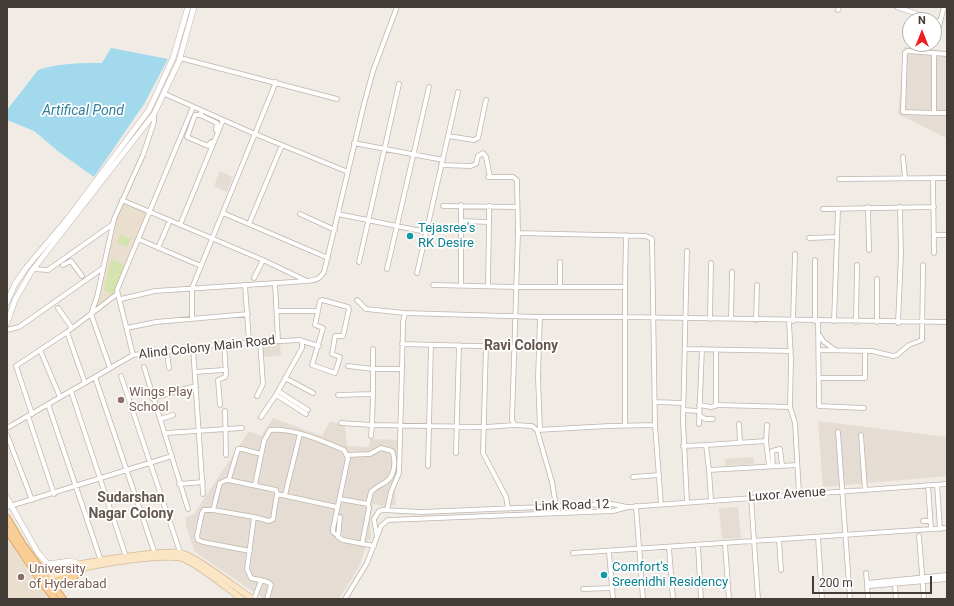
<!DOCTYPE html>
<html>
<head>
<meta charset="utf-8">
<style>
  body { margin:0 }
  #map { position:relative; width:954px; height:606px; overflow:hidden; background:#f1ebe5; font-family:Roboto,sans-serif }
  canvas { display:block }
  .frame { position:absolute; inset:0; border:8px solid #433b35; pointer-events:none }
  .north { position:absolute; left:902px; top:12px; width:40px; height:40px; box-sizing:border-box; background:#fff; border:1px solid #b4b1ae; border-radius:50%; rotate:0deg; font-size:11px; font-weight:700; line-height:16px; text-align:center; color:#433b35 }
  .north::after { content:''; display:block; margin:auto; width:14px; height:18px; background:#ee1f20; clip-path:polygon(50% 0,100% 100%,50% 72%,0 100%) }
  .scale { position:absolute; left:812px; top:576px; width:120px; height:18px; box-sizing:border-box; border:2px solid #433b35; border-top:0; padding-left:5px; font-size:12px; line-height:14px; white-space:nowrap; color:#433b35; -webkit-text-stroke:3px #fff; paint-order:stroke }
</style>
</head>
<body>
<div id="map">
<canvas width="954" height="606"></canvas>
<div class="frame"></div>
<div class="north">N</div>
<div class="scale">200 m</div>
</div>
<script>
const ctx = document.querySelector('canvas').getContext('2d');
ctx.lineJoin = 'round';
function paint(path, color) { ctx.fillStyle = color; ctx.fill(path, 'evenodd'); }
function trace(path, color, width, dash) { ctx.strokeStyle = color; ctx.lineWidth = width; ctx.lineCap = dash ? 'butt' : 'round'; ctx.setLineDash(dash || []); ctx.stroke(path); }
function label(font, color, halo, rows, align = 'center') {
  ctx.font = font + ' Roboto,sans-serif'; ctx.lineWidth = 3.5; ctx.setLineDash([]); ctx.textBaseline = 'middle'; ctx.strokeStyle = halo; ctx.fillStyle = color; for (const [text, x, y, turn = 0] of rows) {
    ctx.save(); ctx.translate(x, y); ctx.rotate((+turn || 0) * Math.PI / 180); ctx.textAlign = isNaN(turn) ? turn : align; if (halo) ctx.strokeText(text, 0, 0); ctx.fillText(text, 0, 0); ctx.restore();
  }
}
const residential = new Path2D(`
  M904,47L947,51V138L898,114Z
  M220,171L233,177L227,192L214,186Z
  M280,344L281,356L263,357L262,345Z
  M273,418L322,436L330,421L345,426L347,446L369,447L370,439L399,440L396,465L398,471L394,478L396,505L384,506L373,504L370,521L371,539L368,540L359,567L339,599H264L195,552L185,524L187,522L185,518L194,514L249,431L261,436Z
  M818,421L947,437V476L823,487Z
  M754,457V464L725,466V459Z
  M738,507L741,538L722,539L719,508Z`);
const education = new Path2D(`
  M122,200L151,211L117,294L91,314L97,297L114,219Z
  M7,535L18,555L51,599H7Z`);
const green = new Path2D(`
  M120,235L131,239L127,247L117,243Z
  M111,259L125,265L113,295L104,290Z`);
const water = new Path2D(`
  M111,48L168,59L144,104L94,177L59,152L34,131L7,120V110L38,70C58,63 82,63 102,63Z`);
const minor = new Path2D(`
  M897,7L940,22
  M838,10L839,7
  M938,30L944,7
  M934,53V113H947
  M180,58L337,99
  M165,94L255,134L348,172
  M202,111L200,115H195L187,137L208,146L211,142
  M934,113L903,112L905,53L907,51L947,54
  M200,115L217,123L216,130
  M448,136L474,140L478,138L486,100
  M354,143L443,160
  M903,157L905,178
  M441,165L471,166L476,164L478,156L483,153L486,157L490,177
  M488,177H513L517,180L518,233L512,420L515,425L532,426L537,430
  M933,178L934,253
  M839,179L947,178
  M122,200L263,260L307,281
  M443,206L517,207
  M868,207L869,250
  M823,209L934,207
  M223,213L328,258
  M300,214L335,230
  M338,214L426,232
  M461,221L489,222L488,286
  M489,222V206
  M249,224L282,145
  M180,225L223,120
  M518,233L646,236L652,239L655,425
  M934,235H947
  M809,238L837,237L838,209
  M138,239L201,266L276,82
  M158,248L170,220
  M687,251L683,422L687,502
  M359,262L399,84
  M560,262V287
  M63,265L71,261L82,276
  M33,269L48,270L113,224
  M387,269L429,87
  M417,273L458,92
  M254,278L263,260
  M275,283L278,340
  M245,285L249,342
  M433,285L516,287H625V425
  M461,285V205
  M625,287L626,235
  M121,299L155,291L307,281C315,280 319,280 324,272L364,104L373,71L397,7
  M357,300L366,309L405,313
  M58,308L72,328
  M277,311H318L320,301L322,300L348,307L349,309L343,336H335L332,354L340,357L335,373L312,365L323,328L315,325L318,311
  M192,319V288L201,266
  M710,319L711,263
  M731,319L732,272
  M756,320L757,285
  M789,321L791,360L790,407L795,423L799,493
  M793,321L795,254
  M815,321V260
  M818,321L819,406L864,408
  M834,321L837,237
  M856,322L857,265
  M877,322V279
  M898,323L901,254L900,207
  M127,328L156,322L248,314
  M7,330L19,327L103,268
  M820,336L823,341L835,350
  M302,341L319,346
  M402,344L515,347
  M486,346L483,453L506,497L508,508
  M193,348L203,494
  M685,349L791,351
  M40,350L60,397
  M819,350L872,351L893,356L897,355L909,345L922,340L923,265
  M167,352L169,368
  M133,355L117,290L193,107
  M348,366L373,369H402L399,473L391,492L387,510
  M144,367L188,509
  M110,368L91,314L117,294
  M402,369L403,322L405,313L540,317H625L947,322
  M195,372L223,370
  M121,376L181,555
  M95,377L155,554
  M285,378L313,393
  M819,378H865V351
  M85,383L67,332L91,314L97,297L114,219L143,155L154,122V114
  M71,391L126,557
  M278,391L308,410
  M373,394V349
  M276,395L306,414
  M338,395L373,394L372,425L485,427L515,425
  M257,396L263,384L260,341
  M152,398L196,386
  M655,402L683,403
  M48,404L101,561
  M220,405L218,380L225,377L226,374L224,344
  M699,405L711,407L718,405L790,407
  M716,405V350
  M683,410L699,411
  M225,411L226,455
  M32,414L16,366L67,332
  M699,415L705,419H713
  M28,416L54,494
  M161,419L173,415
  M341,423L372,425L371,436
  M699,424L702,349
  M739,424L740,442
  M7,428L133,355L224,344L301,340L302,341V348L276,395L261,417
  M540,430L538,377L540,317
  M838,432L850,599
  M166,433L242,428
  M7,435L32,500
  M861,435L865,490
  M766,441L767,425
  M683,446L706,445
  M456,453L459,345
  M347,455L370,454L381,448L392,451C396,460 395,475 387,481C381,485 376,487 371,492L368,504
  M428,466L431,345
  M769,466L766,441L706,445L709,470L797,465
  M773,466L772,451L780,449L782,465
  M709,470L711,500
  M633,477L659,475
  M228,480L276,490L277,494L273,519L269,521L254,517L247,569L251,578L268,582L271,585L267,599
  M179,484L203,482
  M255,485L264,441L270,430C294,428 323,441 344,450L348,458L333,529V532L337,535
  M928,485L931,529
  M937,485L940,529
  M277,494L337,507
  M285,495L300,434
  M751,497L758,599
  M340,499L368,504L369,508L362,544
  M556,506L552,482L537,430L609,426L655,425L661,504
  M636,506L643,599
  M7,507L172,456
  M213,510L254,517
  M340,517L338,537L343,540L374,546
  M923,521H930
  M919,536L924,599
  M377,537L374,519L379,511L383,510L422,512L612,504L627,507
  M818,537L822,599
  M779,540L781,570
  M725,544L729,599
  M698,546L701,599
  M669,548L673,599
  M250,551L203,542L198,540L197,536L202,513L204,510H213L220,483L229,479L238,449H242L261,454
  M609,552L613,599
  M573,553L947,528
  M866,573L867,583
  M947,575L867,583L870,586L947,579
  M895,584L896,599
  M867,585L868,599
  M583,589L612,588
  M254,599L261,581
  M345,599L367,563L381,526L388,520L613,511L628,507L947,484`);
const tertiary = new Path2D(`
  M7,302L15,284L26,268L69,217L149,110L173,58L188,7
  M7,323L15,300L31,272L154,114L179,61L194,7
  M7,498L38,553L48,564L70,561L80,564`);
const secondary = new Path2D(`
  M37,576C52,566 163,549 181,553C197,557 236,588 253,599
  M44,580C62,569 166,551 184,559C202,567 225,587 242,599`);
const primary = new Path2D(`
  M7,518L23,545L63,599
  M7,530L41,581L55,599
  M57,592L59,580L75,576L83,569`);
const markers = [
  [410,236,4,"#0f9aa8"],
  [121,400,4,"#8d6e63"],
  [604,575,4,"#0f9aa8"],
  [21,577,4,"#8d6e63"]
];
const cultureNames = [
  ["Tejasree's",418,229],
  ["RK Desire",418,244],
  ["Comfort's",612,568],
  ["Sreenidhi Residency",612,583]
];
const streetNames = [
  ["Alind Colony Main Road",207,348,-6],
  ["Luxor Avenue",787,495,-4],
  ["Link Road 12",572,506,-2]
];
const educationNames = [
  ["Wings Play",129,393],
  ["School",129,408],
  ["University",29,570],
  ["of Hyderabad",29,585]
];
const waterNames = [
  ["Artifical Pond",83,111]
];
const neighbourhoodNames = [
  ["Ravi Colony",521,346],
  ["Sudarshan",131,498],
  ["Nagar Colony",131,514]
];
paint(residential, '#e5dcd3');
paint(education, '#eadecf');
paint(green, '#d4e4af');
paint(water, '#a3d9ec');
trace(minor, '#bfb5ab', 5.5);
trace(tertiary, '#bfb5ab', 6);
trace(secondary, '#d2ba99', 7);
trace(primary, '#dda767', 8);
trace(minor, '#fff', 4);
trace(tertiary, '#fff', 5);
trace(secondary, '#fbe5c4', 5.5);
trace(primary, '#f9cd96', 6);
for (const [x, y, r, color] of markers) { const dot = new Path2D(); dot.arc(x, y, r, 0, 2 * Math.PI); ctx.fillStyle = color; ctx.fill(dot); trace(dot, '#fff', 1.5); }
label('13px', '#0d838f', '#fff', cultureNames, 'left');
label('13px', '#433b35', '#fff', streetNames);
label('13px', '#785e54', '#fff', educationNames, 'left');
label('italic 14px', '#307e9a', '#fff', waterNames);
label('bold 14px', '#65574d', '#fff', neighbourhoodNames);
</script>
</body>
</html>
